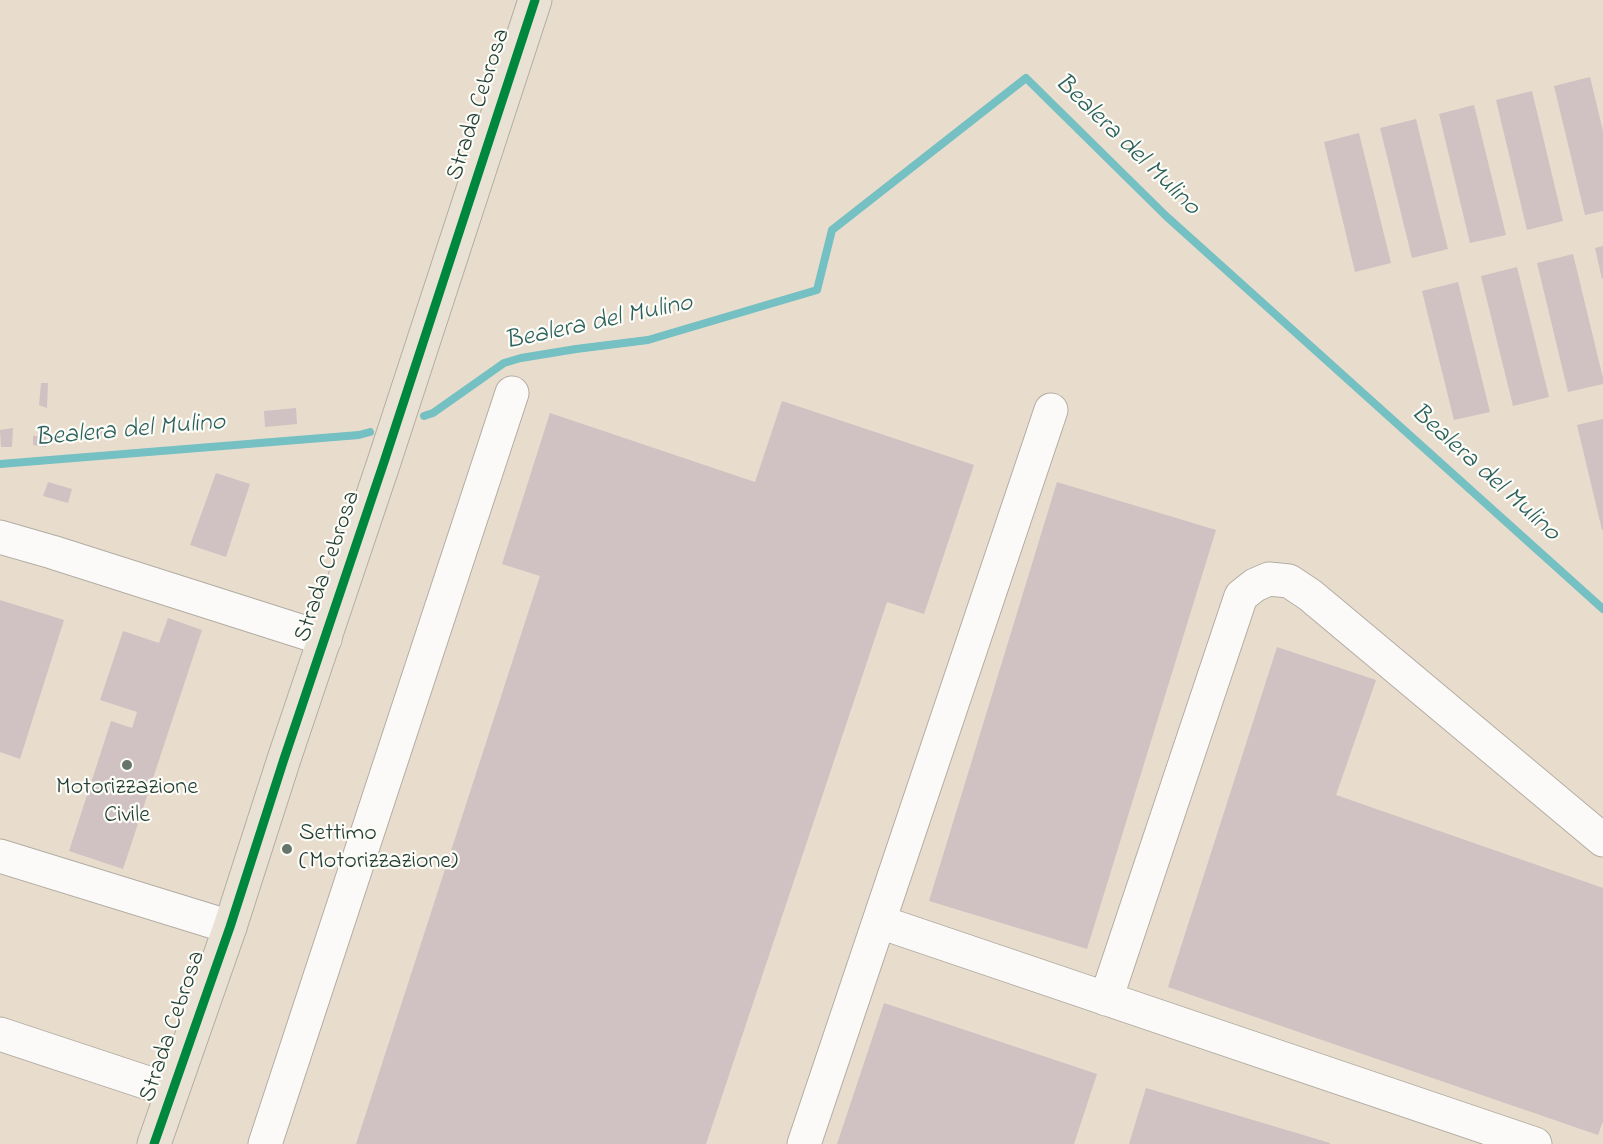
<!DOCTYPE html>
<html>
<head>
<meta charset="utf-8">
<style>
  body { margin:0 }
  canvas { display:block; background:#e8dccd }
</style>
</head>
<body>
<canvas width="1603" height="1144"></canvas>
<script>
const ctx = document.querySelector('canvas').getContext('2d');
ctx.lineJoin = 'round';
function trace(path, color, width, dash) { ctx.strokeStyle = color; ctx.lineWidth = width; ctx.lineCap = dash ? 'butt' : 'round'; ctx.setLineDash(dash || []); ctx.stroke(path); }
function paint(path, color) { ctx.fillStyle = color; ctx.fill(path, 'evenodd'); }
function label(font, color, halo, rows, align = 'center') {
  ctx.font = font + ' "Indie Flower",sans-serif'; ctx.lineWidth = 4.5; ctx.setLineDash([]); ctx.textBaseline = 'middle'; ctx.strokeStyle = halo; ctx.fillStyle = color; for (const [text, x, y, turn = 0] of rows) {
    ctx.save(); ctx.translate(x, y); ctx.rotate((+turn || 0) * Math.PI / 180); ctx.textAlign = isNaN(turn) ? turn : align; if (halo) ctx.strokeText(text, 0, 0); ctx.fillText(text, 0, 0); ctx.restore();
  }
}
const stream = new Path2D(`
  M424,416L433,413L504,363L521,358L576,349L648,340L817,290L832,230L1026,78L1166,216L1603,609
  M0,464L359,435L370,432`);
const building = new Path2D(`
  M1590,77L1603,131V211L1585,215L1554,86Z
  M1532,91L1563,221L1527,230L1496,100Z
  M1474,105L1506,235L1470,243L1439,114Z
  M1416,119L1448,249L1412,258L1380,128Z
  M1359,133L1391,263L1355,272L1324,142Z
  M1603,246V279H1602L1595,248Z
  M1573,254L1603,378V384L1568,392L1537,263Z
  M1517,267L1549,397L1513,406L1481,276Z
  M1458,282L1490,412L1454,420L1422,291Z
  M41,383H48L47,408L39,405Z
  M782,401L974,465L924,614L887,602L706,1144H356L540,576L502,564L550,413L755,482Z
  M296,408L297,424L265,427L264,411Z
  M1603,419V530H1602L1577,425Z
  M13,428L12,447H1L0,430Z
  M91,428L112,430L111,438L91,435Z
  M33,436H46V447L33,445Z
  M216,473L250,484L226,557L190,545Z
  M48,482L72,489L68,503L43,496Z
  M1057,482L1216,530L1087,949L929,901Z
  M0,600L64,620L20,759L0,752Z
  M168,618L202,630L123,869L69,851L111,721L132,728L137,712L100,700L123,631L159,643Z
  M1277,647L1376,680L1336,795L1603,888V1121L1598,1135L1168,987Z
  M884,1003L1097,1074L1074,1144H837Z
  M1146,1088L1330,1143V1144H1129Z`);
const minor = new Path2D(`
  M0,537L52,552L325,639
  M0,856L230,927
  M880,922L1535,1144
  M1106,999L1241,596L1255,585L1269,579L1289,581L1310,595L1603,840
  M0,1034L172,1091
  M265,1144L512,393
  M804,1144L1051,410`);
const major = new Path2D(`
  M154,1144L230,927L284,759L384,462L535,0`);
const cycleway = new Path2D(`
  M154,1144L230,927L284,759L384,462L535,0`);
const markers = [
  [127,765,6,"#65756a"],
  [287,849,6,"#65756a"]
];
const streetNames = [
  ["Strada Cebrosa",480,105,-72],
  ["Strada Cebrosa",329,567,-71],
  ["Strada Cebrosa",174,1027,-71]
];
const poiNames = [
  ["Motorizzazione",127,789],
  ["Civile",127,817],
  ["Settimo",299,835,"left"],
  ["(Motorizzazione)",299,863,"left"]
];
const waterNames = [
  ["Bealera del Mulino",1126,146,44],
  ["Bealera del Mulino",599,324,-12],
  ["Bealera del Mulino",130,432,-5],
  ["Bealera del Mulino",1484,474,42]
];
trace(stream, '#75c0c2', 8);
paint(building, '#d0c1c2');
trace(minor, '#b2ada3', 35);
trace(major, '#b2ada3', 35);
trace(minor, '#fcfaf8', 33);
trace(major, '#eae1d5', 33);
trace(cycleway, '#00873e', 9);
for (const [x, y, r, color] of markers) { const dot = new Path2D(); dot.arc(x, y, r, 0, 2 * Math.PI); ctx.fillStyle = color; ctx.fill(dot); trace(dot, '#fdfcf7', 2); }
label('24px', '#1f3d34', '#fdfcf7', streetNames);
label('24px', '#1f3d34', '#fdfcf7', poiNames);
label('italic 26px', '#2a615d', '#fdfcf7', waterNames);
</script>
</body>
</html>
